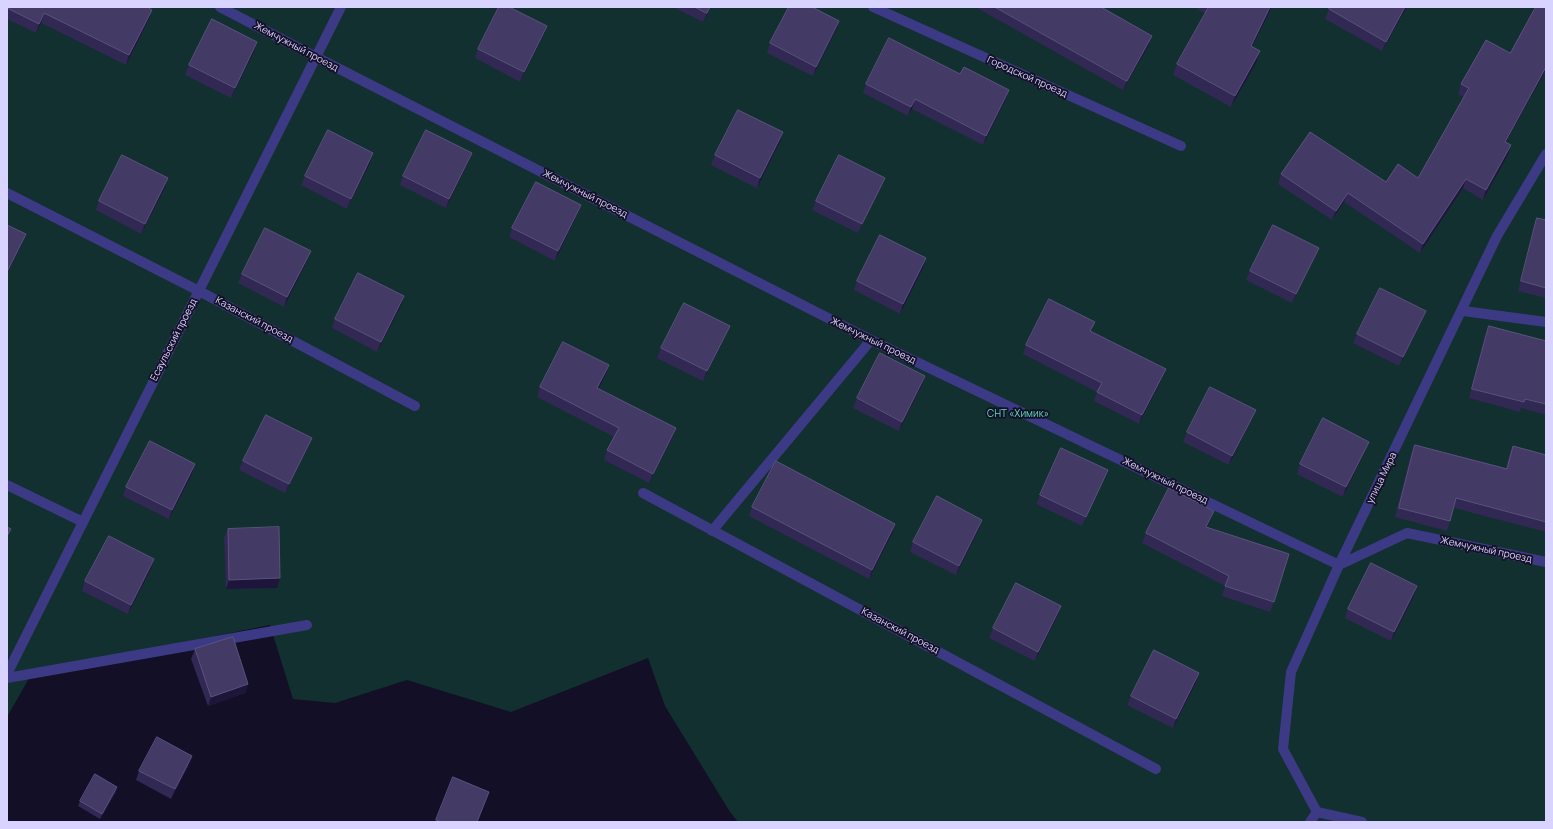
<!DOCTYPE html>
<html>
<head>
<meta charset="utf-8">
<style>
  body { margin:0 }
  #map { position:relative; width:1553px; height:829px; overflow:hidden; background:#130f26; font-family:Manrope,sans-serif }
  canvas { display:block }
  .frame { position:absolute; inset:0; border:8px solid #d9d4ff; pointer-events:none }
</style>
</head>
<body>
<div id="map">
<canvas width="1553" height="829"></canvas>
<div class="frame"></div>
</div>
<script>
const ctx = document.querySelector('canvas').getContext('2d');
ctx.lineJoin = 'round';
function paint(path, color) { ctx.fillStyle = color; ctx.fill(path, 'evenodd'); }
function trace(path, color, width, dash) { ctx.strokeStyle = color; ctx.lineWidth = width; ctx.lineCap = dash ? 'butt' : 'round'; ctx.setLineDash(dash || []); ctx.stroke(path); }
function label(font, color, halo, rows, align = 'center') {
  ctx.font = font + ' Manrope,sans-serif'; ctx.lineWidth = 3.5; ctx.setLineDash([]); ctx.textBaseline = 'middle'; ctx.strokeStyle = halo; ctx.fillStyle = color; for (const [text, x, y, turn = 0] of rows) {
    ctx.save(); ctx.translate(x, y); ctx.rotate((+turn || 0) * Math.PI / 180); ctx.textAlign = isNaN(turn) ? turn : align; if (halo) ctx.strokeText(text, 0, 0); ctx.fillText(text, 0, 0); ctx.restore();
  }
}
const green = new Path2D(`
  M7,7H1546V822H738L730,812L665,706L648,658L511,712L407,680L335,703L293,699L270,625L32,673L7,717Z`);
const service = new Path2D(`
  M7,678L307,625
  M1310,822L1317,812`);
const minor = new Path2D(`
  M220,7L316,57L871,340L1339,565L1407,533L1546,562
  M873,7L1181,146
  M7,193L199,291L415,406
  M1463,311L1546,322
  M7,485L83,522
  M643,493L1156,769
  M712,531L871,340
  M7,674L341,7
  M1362,822L1317,812L1283,749L1291,672L1339,565L1497,236L1546,154`);
const wall = new Path2D(`
  M7,7L149,19L126,65L41,23L36,33L7,19Z
  M673,7H711L703,22Z
  M978,7H1101L1152,36L1149,45L1123,90L977,8Z
  M1198,7H1272L1252,47L1256,63L1231,107L1173,75L1177,64L1206,14L1197,9Z
  M1407,7L1382,51L1325,19L1329,9Z
  M836,30L813,76L767,53L770,43Z
  M543,36L520,82L475,58L478,49Z
  M254,52L231,98L185,75L189,65Z
  M1510,53L1546,70L1506,142L1508,155L1483,200L1463,188L1420,253L1344,202L1332,220L1278,184L1281,174L1386,182L1418,178L1464,97L1458,94L1461,84Z
  M960,74L1009,90L1006,99L983,145L912,109L908,116L863,93L866,84Z
  M780,142L757,188L711,165L715,155Z
  M373,153L370,163L347,209L301,185L305,176Z
  M468,163L446,208L400,185L403,176Z
  M885,178L881,187L858,233L812,210L816,201Z
  M165,188L141,234L96,210L99,201Z
  M577,215L555,261L509,237L512,228Z
  M1537,218L1546,220V298L1518,291L1534,228Z
  M1319,248L1315,257L1292,303L1246,280L1250,271Z
  M307,261L284,307L238,283L242,274Z
  M923,268L900,314L854,290L857,281Z
  M401,306L377,352L332,328L335,319Z
  M1426,311L1422,321L1399,366L1353,343L1357,334Z
  M1489,326L1546,341V415L1521,408L1520,412L1469,398L1485,335Z
  M1091,332L1166,369L1162,379L1139,424L1094,401L1097,392L1023,354L1026,345Z
  M726,335L703,381L657,358L661,348Z
  M609,365L606,374L598,389L673,437L649,483L604,460L607,450L614,437L537,397L540,387Z
  M922,385L899,431L853,408L857,398Z
  M1252,419L1229,465L1183,442L1187,432Z
  M312,438L308,448L285,493L239,470L243,461Z
  M1369,442L1365,451L1343,497L1297,474L1300,464Z
  M1415,445L1506,468L1509,455L1513,446L1546,455V532L1454,508L1450,521L1447,531L1395,517L1411,454Z
  M195,464L192,474L169,519L123,496L126,487Z
  M1108,470L1104,479L1082,526L1036,504L1040,495Z
  M752,507L895,524L892,534L869,579L749,516Z
  M982,520L979,529L956,575L910,552L913,542Z
  M1211,520L1207,527L1274,602L1270,612L1222,596L1225,586L1142,543L1146,533Z
  M228,529L277,588L226,589L224,538Z
  M154,559L151,569L128,614L82,591L85,581Z
  M1417,586L1414,596L1391,641L1345,618L1348,609Z
  M1058,615L1035,661L989,638L993,628Z
  M195,649L248,684L245,693L208,706L191,659Z
  M1199,673L1196,683L1173,728L1127,705L1131,696Z
  M189,765L171,799L136,780L139,771Z
  M116,792L100,819L78,806L80,801Z`);
const shadedWall = new Path2D(`
  M710,7H711L703,22L707,13Z
  M1270,7H1272L1247,57L1251,46Z
  M1405,7H1407L1382,51L1386,42Z
  M152,10L149,19L126,65L129,55Z
  M44,13L41,23L36,33L39,24Z
  M839,21L836,30L813,76L816,67Z
  M547,26L543,36L520,82L524,72Z
  M1152,36L1149,45L1123,90L1127,81Z
  M257,42L254,52L231,98L235,88Z
  M1260,51L1256,63L1231,107L1235,96Z
  M1546,67V70L1501,151L1505,142Z
  M1009,90L1006,99L983,145L986,136Z
  M915,99L912,109L908,116L911,107Z
  M783,132L780,142L757,188L760,178Z
  M1511,145L1508,155L1483,200L1486,190Z
  M373,153L370,163L347,209L351,199Z
  M472,153L468,163L446,208L449,199Z
  M168,178L165,188L141,234L145,224Z
  M885,178L881,187L858,233L862,224Z
  M1466,179L1463,188L1420,253L1423,244Z
  M1348,193L1344,202L1332,220L1336,211Z
  M581,205L577,215L555,261L558,251Z
  M26,234L22,244L7,274V272Z
  M1319,248L1315,257L1292,303L1296,294Z
  M311,251L307,261L284,307L287,297Z
  M926,258L923,268L900,314L903,304Z
  M404,296L401,306L377,352L381,342Z
  M1426,311L1422,321L1399,366L1403,357Z
  M730,326L726,335L703,381L707,371Z
  M609,365L606,374L594,398L597,388Z
  M1166,369L1162,379L1139,424L1142,415Z
  M925,376L922,385L899,431L902,422Z
  M1256,410L1252,419L1229,465L1232,456Z
  M676,428L673,437L649,483L653,474Z
  M312,438L308,448L285,493L289,484Z
  M1369,442L1365,451L1343,497L1346,487Z
  M195,464L192,474L169,519L172,510Z
  M1108,470L1104,479L1082,526L1086,517Z
  M1214,511L1211,520L1203,536L1206,527Z
  M982,520L979,529L956,575L959,566Z
  M895,524L892,534L869,579L872,570Z
  M154,559L151,569L128,614L131,605Z
  M280,578L277,588L226,589L229,580Z
  M1417,586L1414,596L1391,641L1394,632Z
  M1061,606L1058,615L1035,661L1038,652Z
  M1199,673L1196,683L1173,728L1176,719Z
  M248,684L245,693L208,706L211,697Z
  M192,756L189,765L171,799L175,789Z
  M117,787L116,792L100,819L102,814Z`);
const building = new Path2D(`
  M7,7H147L152,10L129,55L44,13L39,24L7,8Z
  M499,7H509L547,26L524,72L478,49Z
  M695,7H710L707,13Z
  M789,7H812L839,21L816,67L770,43Z
  M995,7H1101L1152,36L1127,81Z
  M1209,7H1270L1251,46L1260,51L1235,96L1177,64Z
  M1330,7H1405L1386,42L1329,9Z
  M1536,7H1546V67L1505,142L1511,145L1486,190L1466,179L1423,244L1348,193L1336,211L1281,174L1310,132L1386,182L1398,164L1418,178L1469,88L1461,84L1486,40L1510,53Z
  M212,19L257,42L235,88L189,65Z
  M889,38L960,74L964,67L1009,90L986,136L915,99L911,107L866,84Z
  M738,110L783,132L760,178L715,155Z
  M328,130L373,153L351,199L305,176Z
  M426,130L472,153L449,199L403,176Z
  M122,155L168,178L145,224L99,201Z
  M839,155L885,178L862,224L816,201Z
  M536,182L581,205L558,251L512,228Z
  M1537,218L1546,220V288L1521,281Z
  M7,225L26,234L7,272Z
  M1273,225L1319,248L1296,294L1250,271Z
  M265,228L311,251L287,297L242,274Z
  M880,235L926,258L903,304L857,281Z
  M358,273L404,296L381,342L335,319Z
  M1380,288L1426,311L1403,357L1357,334Z
  M1049,299L1095,322L1090,331L1166,369L1142,415L1097,392L1102,383L1026,345Z
  M684,303L730,326L707,371L661,348Z
  M1489,326L1546,341V404L1525,399L1524,402L1472,389Z
  M563,342L609,365L597,388L676,428L653,474L607,450L619,428L540,387Z
  M880,353L925,376L902,422L857,398Z
  M1210,387L1256,410L1232,456L1187,432Z
  M266,415L312,438L289,484L243,461Z
  M1323,418L1369,442L1346,487L1300,464Z
  M150,441L195,464L172,510L126,487Z
  M1415,445L1507,469L1513,446L1546,455V522L1456,498L1450,521L1399,508Z
  M1061,448L1108,470L1086,517L1040,495Z
  M776,461L895,524L872,570L752,507Z
  M1169,488L1214,511L1206,527L1289,554L1274,602L1225,586L1229,576L1146,533Z
  M937,496L982,520L959,566L913,542Z
  M7,527L11,529L7,536Z
  M279,527L280,578L229,580L228,529Z
  M109,536L154,559L131,605L85,581Z
  M1371,563L1417,586L1394,632L1348,609Z
  M1016,583L1061,606L1038,652L993,628Z
  M233,637L248,684L211,697L195,649Z
  M1154,650L1199,673L1176,719L1131,696Z
  M157,737L192,756L175,789L139,771Z
  M95,774L117,787L102,814L80,801Z
  M453,777L489,792L477,822H441L436,820Z`);
const streetNames = [
  ["Жемчужный проезд",296,47,28],
  ["Городской проезд",1027,77,24],
  ["Жемчужный проезд",585,194,27],
  ["Казанский проезд",254,320,28],
  ["Есаульский проезд",174,340,-63],
  ["Жемчужный проезд",873,341,26],
  ["улица Мира",1382,478,-64],
  ["Жемчужный проезд",1165,481,26],
  ["Жемчужный проезд",1486,550,12],
  ["Казанский проезд",900,631,28]
];
const parkNames = [
  ["СНТ «Химик»",1018,414]
];
paint(green, '#12302f');
trace(service, '#3d3a85', 10);
trace(minor, '#3d3a85', 10);
paint(wall, '#312854');
paint(shadedWall, '#1d163a');
paint(building, '#433a66');
trace(building, '#5a527e', 1);
label('10px', '#d9d4ff', '#130f26', streetNames);
label('10px', '#5fe0c0', '#130f26', parkNames);
</script>
</body>
</html>
